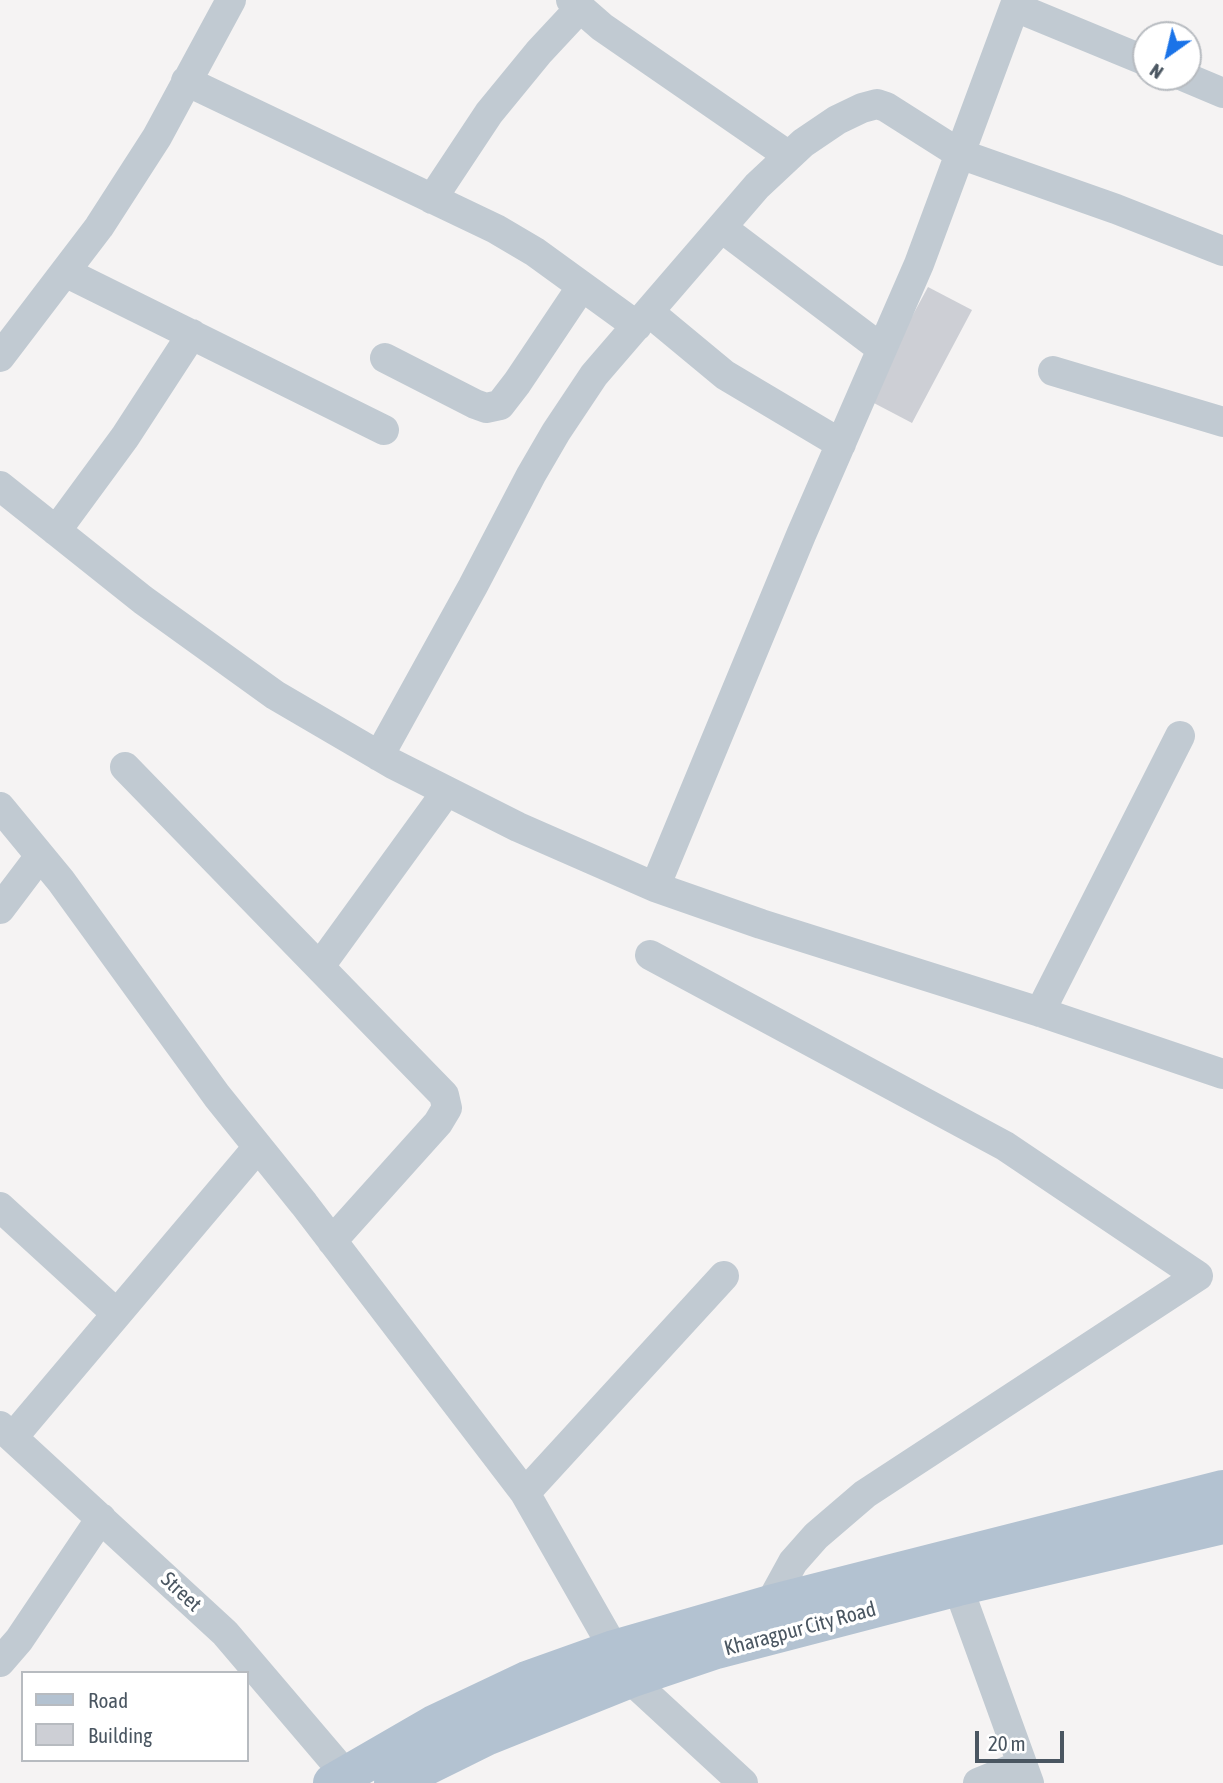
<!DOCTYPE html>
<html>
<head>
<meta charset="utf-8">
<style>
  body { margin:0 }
  #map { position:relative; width:1223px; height:1783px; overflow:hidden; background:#f5f3f3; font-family:"Asap Condensed",sans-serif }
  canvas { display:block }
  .legend { position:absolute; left:21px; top:1671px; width:228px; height:91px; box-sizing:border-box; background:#fff; border:2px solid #b7bbc0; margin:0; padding:9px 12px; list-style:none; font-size:21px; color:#4a5661 }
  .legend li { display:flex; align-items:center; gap:14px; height:35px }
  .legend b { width:35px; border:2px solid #b7bbc0 }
  .north { position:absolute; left:1132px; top:21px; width:70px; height:70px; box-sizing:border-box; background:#fff; border:2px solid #b7bbc0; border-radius:50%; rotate:214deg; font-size:19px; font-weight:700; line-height:28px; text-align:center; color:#4a5661 }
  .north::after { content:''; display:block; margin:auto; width:24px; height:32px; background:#1a73e8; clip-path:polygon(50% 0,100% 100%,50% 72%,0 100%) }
  .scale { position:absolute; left:975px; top:1731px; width:89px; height:32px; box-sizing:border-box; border:4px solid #4a5661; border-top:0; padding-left:9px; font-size:21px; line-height:24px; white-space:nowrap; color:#4a5661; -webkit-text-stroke:5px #fff; paint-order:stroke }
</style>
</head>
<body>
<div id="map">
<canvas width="1223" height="1783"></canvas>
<ul class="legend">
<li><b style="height:9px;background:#b3c2d1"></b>Road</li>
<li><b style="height:19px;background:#cdcfd5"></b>Building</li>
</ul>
<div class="north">N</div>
<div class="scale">20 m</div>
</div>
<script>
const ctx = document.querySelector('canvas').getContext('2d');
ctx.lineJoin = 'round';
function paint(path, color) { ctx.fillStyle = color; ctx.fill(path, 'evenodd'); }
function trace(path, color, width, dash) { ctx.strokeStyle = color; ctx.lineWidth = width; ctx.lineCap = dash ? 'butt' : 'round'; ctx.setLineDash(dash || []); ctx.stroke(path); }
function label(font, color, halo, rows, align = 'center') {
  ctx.font = font + ' "Asap Condensed",sans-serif'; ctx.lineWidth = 7; ctx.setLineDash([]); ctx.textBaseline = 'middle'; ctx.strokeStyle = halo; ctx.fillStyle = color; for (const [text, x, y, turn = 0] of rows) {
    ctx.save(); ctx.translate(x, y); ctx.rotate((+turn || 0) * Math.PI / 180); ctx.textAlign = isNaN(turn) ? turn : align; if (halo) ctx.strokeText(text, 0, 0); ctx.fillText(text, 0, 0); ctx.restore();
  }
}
const building = new Path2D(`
  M928,287L972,310L912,423L872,402L876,383Z`);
const street = new Path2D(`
  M571,0L602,27L789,156
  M1015,7L1146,61
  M1185,77L1223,93
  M186,81L496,229L535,252L637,326
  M432,199L489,113L539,52L580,8
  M722,228L882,349
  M65,272L384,430
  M649,312L725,375L841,444
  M0,357L99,227L157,137L231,0
  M385,358L475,404L486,408L500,405L517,383L582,286
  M1053,371L1223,422
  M0,486L143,600L275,695L393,764L518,827L655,887L761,924L1040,1012L1223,1074
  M56,531L125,437L192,334
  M379,756L473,586L531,475L556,432L594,375L757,186L803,143L837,120L862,108L877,104L886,107L960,154L1116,209L1223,251
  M125,767L444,1095L447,1108L438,1123L332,1241
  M0,807L61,881L217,1096L304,1204L525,1493L614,1649
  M655,887L801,535L919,264L1017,0
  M0,909L40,856
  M650,955L1005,1146L1198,1276L865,1494L816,1536L793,1562L770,1604
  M320,966L447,791
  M1040,1012L1180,736
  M0,1207L117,1314
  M0,1426L225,1633L346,1775
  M13,1437L258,1147
  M525,1493L724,1276
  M958,1587L1029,1783
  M0,1662L19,1640L101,1518
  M630,1679L743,1783
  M978,1783L1022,1765`);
const primary = new Path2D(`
  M332,1783L434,1724L527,1680L614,1649L770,1604L1223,1489
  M393,1783L488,1736L630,1679L716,1650L958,1587L1223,1525`);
const streetNames = [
  ["Street",181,1592,43],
  ["Kharagpur City Road",800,1629,-15]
];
paint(building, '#cdcfd5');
trace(street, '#c1cad2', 30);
trace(primary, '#b3c2d1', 38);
label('21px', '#4a5661', '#fff', streetNames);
</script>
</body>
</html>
